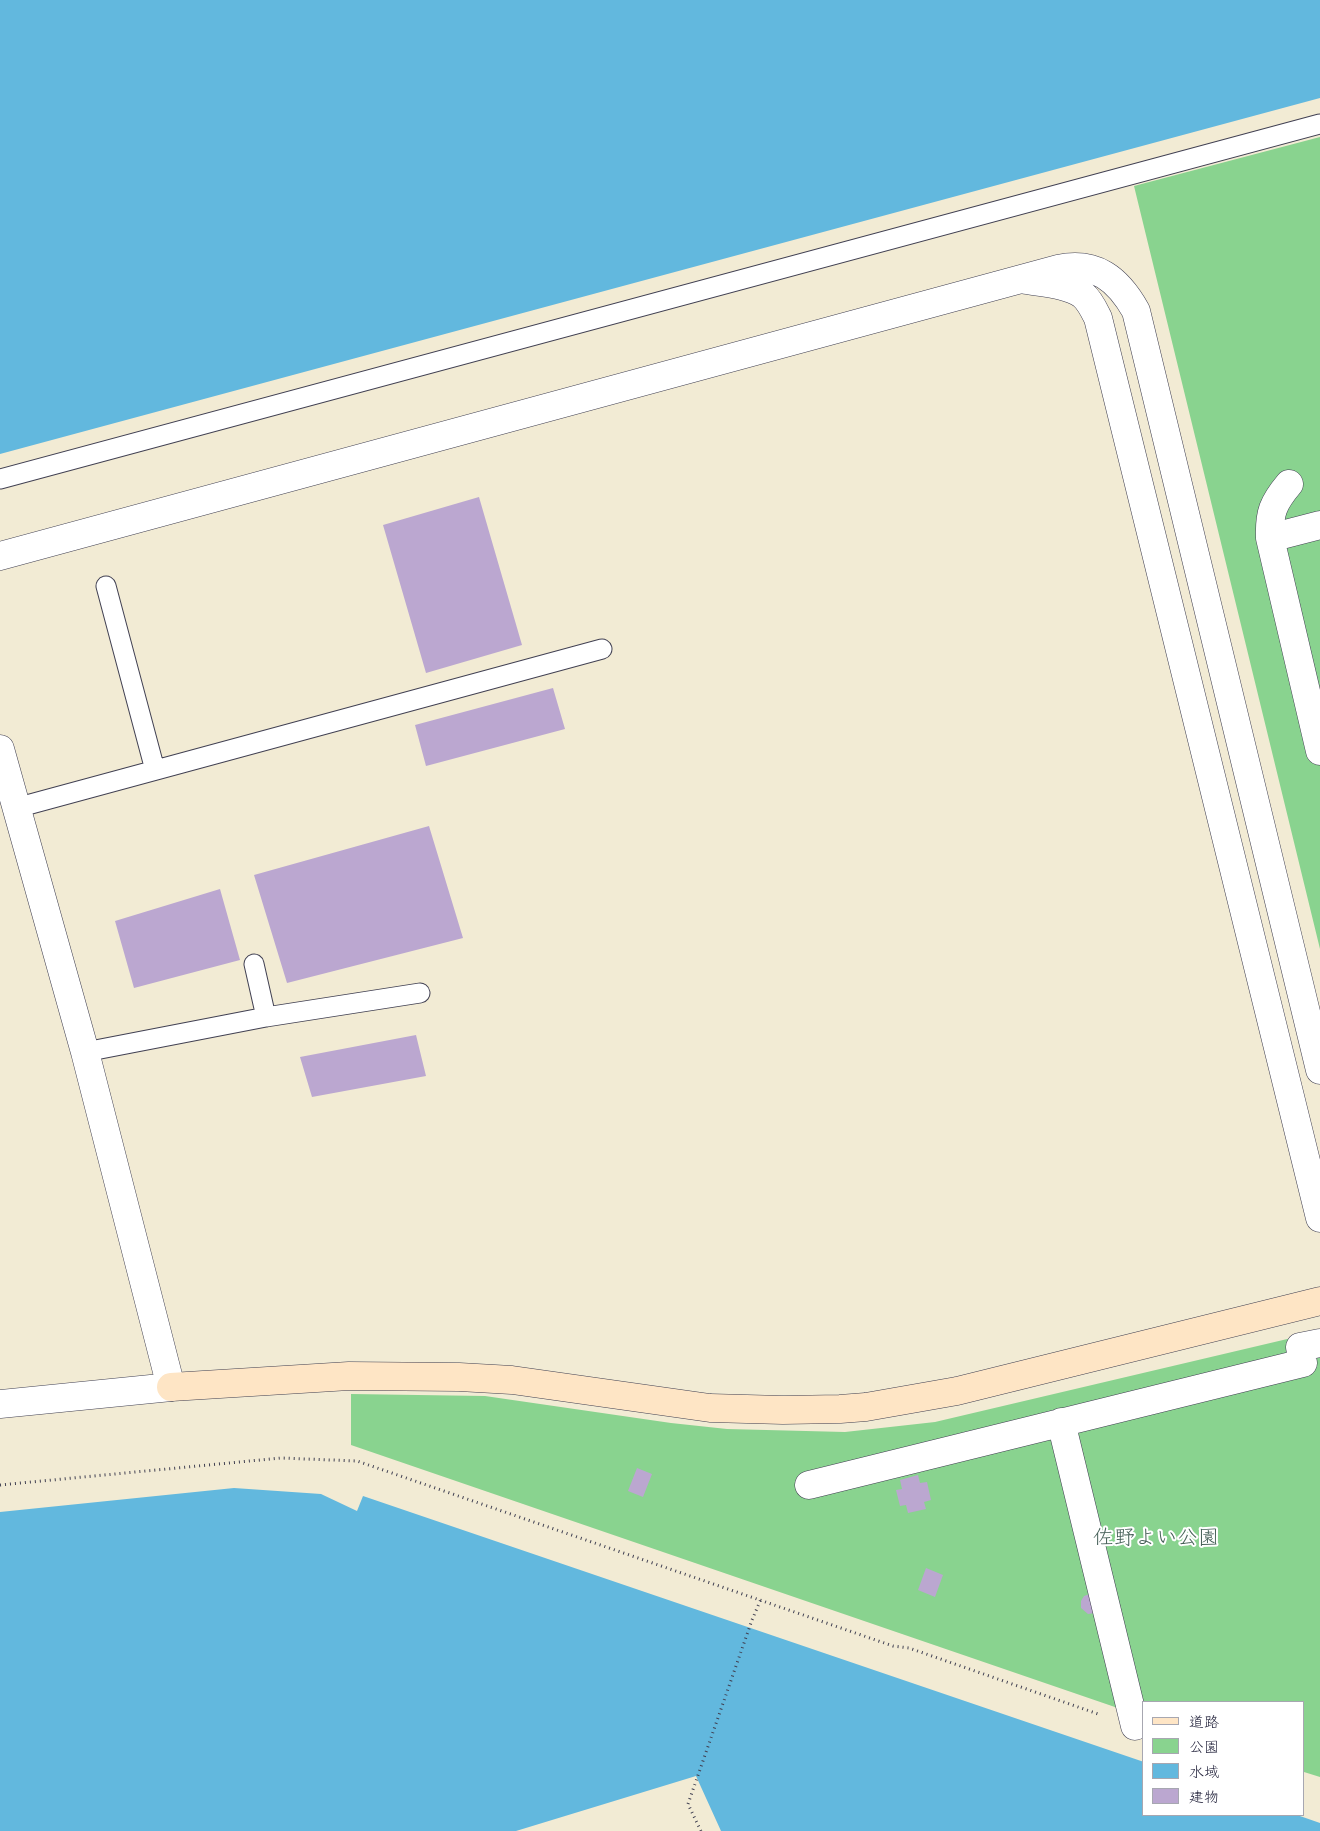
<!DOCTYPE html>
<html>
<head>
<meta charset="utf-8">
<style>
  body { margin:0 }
  #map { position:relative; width:1320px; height:1831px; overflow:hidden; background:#f2ebd4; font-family:Caveat,"Klee One",sans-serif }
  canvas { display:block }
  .legend { position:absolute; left:1142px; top:1701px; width:162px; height:115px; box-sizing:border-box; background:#fff; border:1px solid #a7a7b1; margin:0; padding:6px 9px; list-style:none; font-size:15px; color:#22223b }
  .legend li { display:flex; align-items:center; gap:10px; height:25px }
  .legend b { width:25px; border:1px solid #a7a7b1 }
</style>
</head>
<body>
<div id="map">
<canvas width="1320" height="1831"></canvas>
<ul class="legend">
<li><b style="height:6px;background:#fee5c5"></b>道路</li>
<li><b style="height:14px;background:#89d38f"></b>公園</li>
<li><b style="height:14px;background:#62b8de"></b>水域</li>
<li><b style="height:14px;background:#bba7d0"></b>建物</li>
</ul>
</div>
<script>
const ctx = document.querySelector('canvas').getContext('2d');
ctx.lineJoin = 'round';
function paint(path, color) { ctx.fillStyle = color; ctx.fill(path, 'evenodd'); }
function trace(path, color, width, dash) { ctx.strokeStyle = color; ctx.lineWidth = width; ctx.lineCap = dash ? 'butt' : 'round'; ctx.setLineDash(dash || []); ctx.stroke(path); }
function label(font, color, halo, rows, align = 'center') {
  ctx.font = font + ' Caveat,"Klee One",sans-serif'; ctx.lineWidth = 4; ctx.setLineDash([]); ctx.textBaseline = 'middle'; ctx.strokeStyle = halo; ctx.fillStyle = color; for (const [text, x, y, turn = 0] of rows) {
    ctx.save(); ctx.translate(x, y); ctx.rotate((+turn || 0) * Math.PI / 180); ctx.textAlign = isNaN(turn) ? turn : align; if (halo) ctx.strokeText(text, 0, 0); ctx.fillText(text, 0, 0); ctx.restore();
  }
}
const green = new Path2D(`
  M1320,137V949L1134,186Z
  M1317,1332L1320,1344V1777L1304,1772V1702H1144V1717L351,1445V1394L485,1396L671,1423L727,1429L845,1432L935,1422Z`);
const water = new Path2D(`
  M0,0H1320V98L0,454Z
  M234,1488L321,1494L357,1511L363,1496L1144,1762V1815H1297L1320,1823V1831H721L696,1776L516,1831H0V1512Z`);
const building = new Path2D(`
  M479,497L522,645L426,673L383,525Z
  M553,688L565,729L426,766L415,725Z
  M429,826L463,938L287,983L254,875Z
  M220,889L240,960L134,988L115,921Z
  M416,1035L426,1076L312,1097L300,1057Z
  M637,1468L652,1474L643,1497L628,1491Z
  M918,1475L920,1483L927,1482L931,1500L924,1502L926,1509L908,1513L906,1505L900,1506L896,1490L902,1489L900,1480Z
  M926,1568L943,1575L935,1597L918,1590Z
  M1090,1594L1095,1613L1088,1614L1081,1608V1601L1084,1596Z`);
const path = new Path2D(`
  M0,1485L281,1458L357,1461L893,1646L909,1648L1101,1715
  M701,1831L688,1804L752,1620L761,1599`);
const lane = new Path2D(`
  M0,479L1320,124
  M106,586L155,770
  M16,808L602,649
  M254,964L266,1017
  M85,1052L266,1017L420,993`);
const street = new Path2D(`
  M1026,280C1044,283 1068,284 1083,295C1090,301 1094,310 1098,318L1320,1218
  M1320,525L1270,538L1320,751
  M1270,538C1269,513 1273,503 1289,484
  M0,556L1058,269C1096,261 1118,279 1136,311L1320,1070
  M0,749L85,1052L171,1387L0,1404
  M1061,1422L1135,1726
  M809,1485L1303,1363L1300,1347L1320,1343`);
const secondary = new Path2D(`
  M171,1387L349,1376L459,1377L512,1380L710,1408L783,1410L840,1409L866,1407L957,1391L1320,1301`);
const parkNames = [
  ["佐野よい公園",1156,1538]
];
paint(green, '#89d38f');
paint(water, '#62b8de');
paint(building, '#bba7d0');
trace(lane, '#414052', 21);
trace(street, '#414052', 29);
trace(secondary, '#414052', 29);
trace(path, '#414052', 3, [1, 4]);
trace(lane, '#fff', 19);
trace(street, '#fff', 28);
trace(secondary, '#fee5c5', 28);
label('21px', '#466058', '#fff', parkNames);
</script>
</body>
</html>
